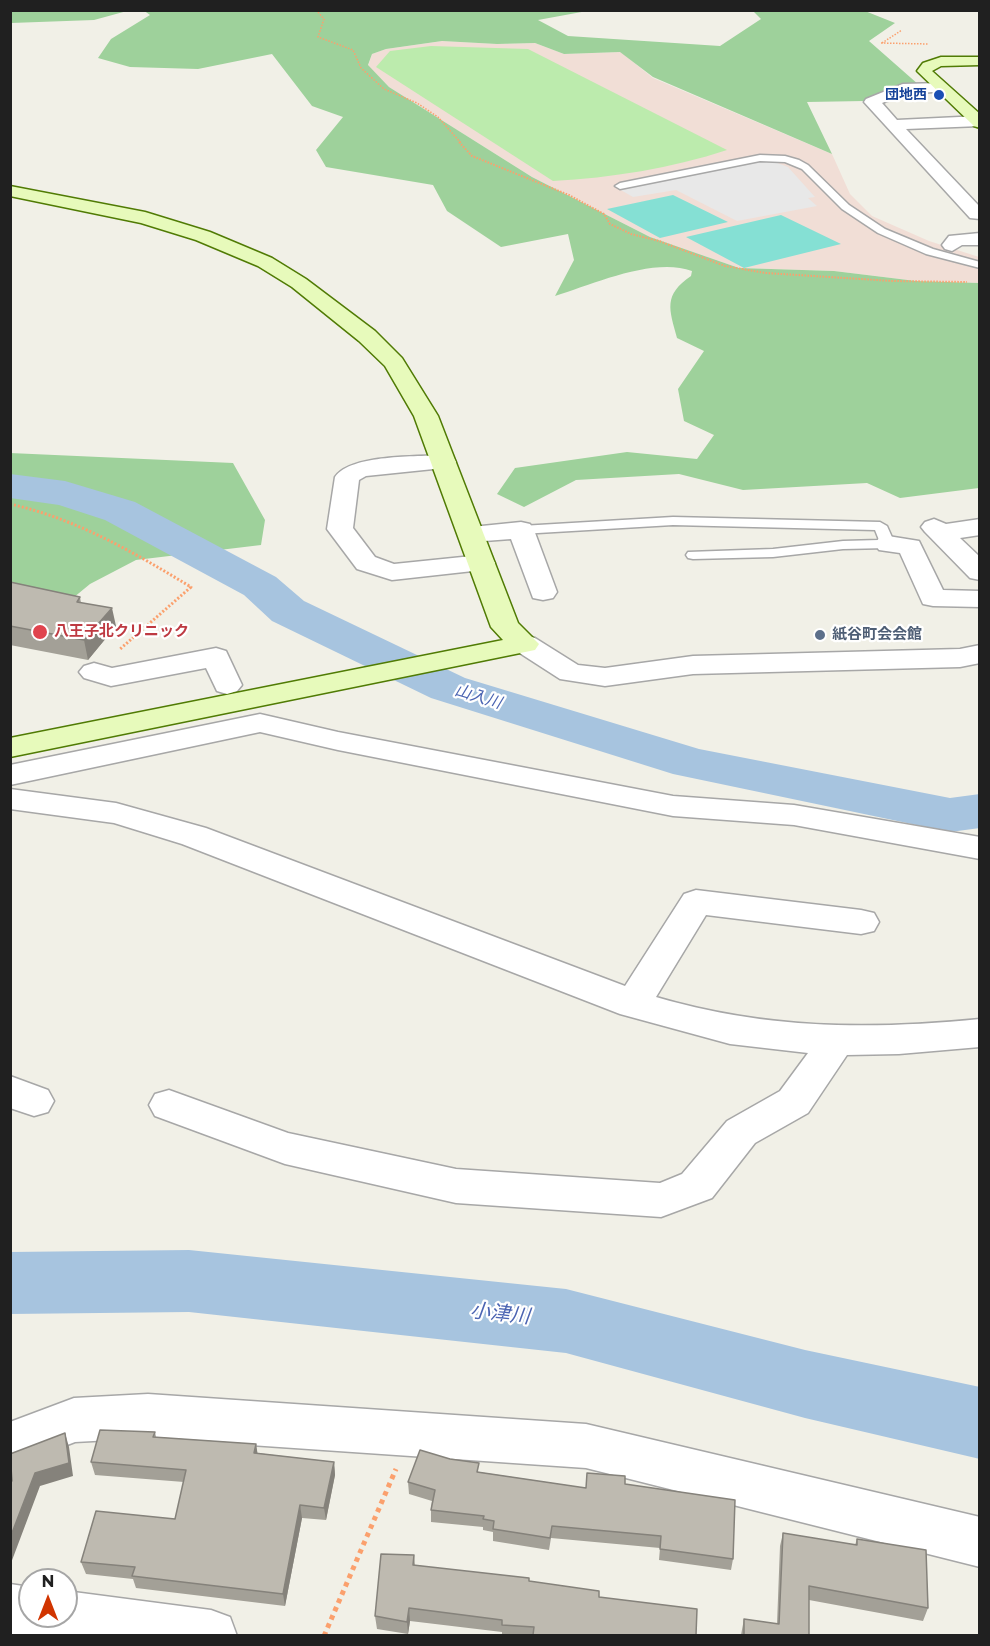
<!DOCTYPE html>
<html>
<head>
<meta charset="utf-8">
<style>
  body { margin:0 }
  #map { position:relative; width:990px; height:1646px; overflow:hidden; background:#f1f0e7; font-family:Montserrat,sans-serif }
  canvas { display:block }
  .frame { position:absolute; inset:0; border:12px solid #202020; pointer-events:none }
  .north { position:absolute; left:18px; top:1568px; width:60px; height:60px; box-sizing:border-box; background:#fff; border:2px solid #a6a6a6; border-radius:50%; rotate:0deg; font-size:16px; font-weight:700; line-height:24px; text-align:center; color:#202020 }
  .north::after { content:''; display:block; margin:auto; width:21px; height:27px; background:#d13500; clip-path:polygon(50% 0,100% 100%,50% 72%,0 100%) }
</style>
</head>
<body>
<div id="map">
<canvas width="990" height="1646"></canvas>
<div class="frame"></div>
<div class="north">N</div>
</div>
<script>
const ctx = document.querySelector('canvas').getContext('2d');
ctx.lineJoin = 'round';
function paint(path, color) { ctx.fillStyle = color; ctx.fill(path, 'evenodd'); }
function trace(path, color, width, dash) { ctx.strokeStyle = color; ctx.lineWidth = width; ctx.lineCap = dash ? 'butt' : 'round'; ctx.setLineDash(dash || []); ctx.stroke(path); }
function label(font, color, halo, rows, align = 'center') {
  ctx.font = font + ' Montserrat,"Noto Sans JP",sans-serif'; ctx.lineWidth = 4.5; ctx.setLineDash([]); ctx.textBaseline = 'middle'; ctx.strokeStyle = halo; ctx.fillStyle = color; for (const [text, x, y, turn = 0] of rows) {
    ctx.save(); ctx.translate(x, y); ctx.rotate((+turn || 0) * Math.PI / 180); ctx.textAlign = isNaN(turn) ? turn : align; if (halo) ctx.strokeText(text, 0, 0); ctx.fillText(text, 0, 0); ctx.restore();
  }
}
const commercial = new Path2D(`
  M442,41L497,44L535,43L564,54L621,52L653,78L832,154L850,194L872,216L929,241L979,257V283L916,281L834,271L739,268L650,237L532,177L389,87L368,66L372,54L386,49Z`);
const grass = new Path2D(`
  M431,46L528,49L727,150C672,168 611,178 553,181L376,67L390,51Z`);
const forest = new Path2D(`
  M143,10L587,11L538,20L568,36L720,46L761,19L753,11H865L895,23L869,41L919,85L892,86L864,101L807,102L832,154L653,77L620,52L564,54L535,43L497,44L442,41L386,49L372,54L368,65L389,87L532,177L650,237L739,268L834,271L916,281L979,283V488L900,498L867,483L743,490L679,474L576,480L524,507L497,494L515,468L627,452L697,459L714,435L684,421L678,389L704,351L677,338C669,309 663,295 691,276L692,271C653,257 594,284 555,296L574,260L568,234L501,247L447,211L433,185L326,167L316,150L343,117L312,106L272,54L198,69L130,67L98,58L111,39L150,15Z
  M10,11L11,10L127,11L94,20L11,23Z
  M10,453L233,463L265,520L261,545L136,560L90,584L73,598L11,595Z`);
const pitch = new Path2D(`
  M673,195L728,222L660,238L607,209Z
  M781,215L841,244L744,268L686,237Z`);
const parking = new Path2D(`
  M772,161L788,167L815,197L808,198L817,206L737,221L676,190L633,197L619,189L751,162Z`);
const river = new Path2D(`
  M10,474L65,481L135,502L276,577L304,601L465,678L699,749L950,798L980,794V828L950,832L673,774L431,698L272,621L244,595L105,520L59,505L10,498Z
  M189,1250L566,1289L805,1350L980,1387V1459L805,1418L566,1353L189,1312L10,1314V1252Z`);
const pathFar3 = new Path2D(`
  M316,10L324,19L318,37L353,50L361,68L384,89L417,103L438,117L461,143
  M881,43L928,44
  M882,43L902,30`);
const pathFar2 = new Path2D(`
  M459,142L472,156L569,195L604,214L610,224L631,234L659,241L725,266L766,273L892,281L967,282`);
const pathFar1 = new Path2D(`
  M10,504C77,519 133,552 191,587L119,650`);
const path = new Path2D(`
  M324,1636L396,1469`);
const lane = new Path2D(`
  M760,155L785,156L799,160L808,165L849,205L885,229L933,249L980,262V268L926,254L878,233L842,209L802,169L785,162L760,161L620,189L615,186L620,183Z
  M673,517L880,522L887,526L895,544L888,548L843,549L773,557L693,559L688,558L686,555L688,552L773,549L843,541L879,540L875,530L673,525L521,534L514,530L521,526Z`);
const street = new Path2D(`
  M942,83L950,88L947,91L905,94L882,103L897,120L980,116V126L906,129L980,207V219L970,218L864,102L866,99L903,84Z
  M980,233V245H962L952,251L945,249L942,245L949,236Z
  M444,455L453,457L456,462L453,467L366,476L359,480L353,528L375,557L394,564L482,555L491,557L495,563L491,569L392,580L357,569L327,529L335,477C351,454 417,457 444,455Z
  M934,519L946,524L980,519V535L960,538L980,557V580L970,578L925,532L921,527L925,522Z
  M521,522L530,524L534,530L557,592L553,598L543,600L533,598L511,539L471,542L462,540L458,534L462,528Z
  M888,536L919,541L943,590L980,591V607L933,606L923,604L900,553L879,550L875,544L879,538Z
  M525,635L535,638L578,665L605,668L693,656L960,649L980,645V663L960,667L693,674L605,686L560,679L515,650L511,644L515,638Z
  M216,648L226,651L242,685L237,691L227,694L217,691L206,668L111,686L84,678L79,672L84,666L94,663L112,668Z
  M260,714L338,732L673,796L794,805L980,837V859L794,825L673,816L338,750L260,732L10,785V765Z
  M10,789L116,803L206,828L625,986L684,894L696,890L861,910L874,913L879,922L874,931L861,934L706,915L656,997C765,1029 868,1030 980,1019V1047L899,1054L847,1055L808,1113L755,1143L712,1198L661,1217L456,1203L285,1164L155,1116L149,1105L155,1094L169,1090L288,1133L456,1169L660,1183L682,1174L727,1121L780,1091L808,1053L730,1044L620,1014L182,844L114,823L10,809Z
  M10,1076L48,1090L54,1101L48,1112L34,1116L10,1108Z
  M148,1394L586,1424L980,1517V1567L586,1468L148,1438L75,1442L10,1467V1422L74,1398Z
  M10,1584L30,1587V1616H66V1591L211,1610L230,1617L237,1636H10Z`);
const secondary = new Path2D(`
  M941,57H980V65L941,66L932,71L980,114V128L974,126L917,71L923,63Z
  M10,186L145,212L210,232L272,258L306,279L375,331L402,358L438,416L518,623L539,644L535,650L10,757V738L503,640L491,627L414,416L385,366L359,341L292,287L258,266L196,240L141,223L10,196Z`);
const wall = new Path2D(`
  M10,582L80,597L81,603L116,626L88,660L10,645Z
  M155,1432L156,1437L256,1444L257,1453L334,1462L335,1475L326,1520L302,1518L285,1606L136,1588L133,1579L86,1574L81,1562L175,1519L184,1482L95,1475L91,1462Z
  M450,1459L479,1472L586,1488L625,1484L733,1559L731,1570L659,1560L660,1548L551,1538L549,1550L493,1541V1532L483,1530V1527L431,1522V1510L432,1501L409,1494L408,1482Z
  M783,1533L855,1545L857,1539L928,1608L923,1621L809,1600V1635H741L744,1619L777,1624L780,1546Z
  M414,1555L415,1565L529,1581L599,1597L696,1635H502V1632L410,1621L408,1634L377,1629L375,1616Z`);
const shadedWall = new Path2D(`
  M112,608L116,626L88,660L84,640Z
  M65,1433L69,1447L73,1476L40,1486L11,1563L10,1538L35,1473Z
  M256,1444L258,1456L254,1453Z
  M334,1462L335,1475L326,1520L324,1508Z
  M300,1505L302,1518L285,1606L283,1594Z
  M409,1608L410,1621L408,1634L407,1622Z`);
const building = new Path2D(`
  M10,582L80,597L77,602L112,608L84,640L10,626Z
  M100,1430L155,1432L153,1437L256,1444L254,1453L334,1462L324,1508L300,1505L283,1594L132,1576L135,1567L81,1562L96,1511L175,1519L186,1470L91,1462Z
  M65,1433L69,1463L35,1473L10,1538V1481H12L10,1454Z
  M420,1450L450,1459L479,1463L477,1472L586,1488L587,1473L625,1476V1484L735,1500L733,1559L660,1549L661,1536L552,1526L550,1538L493,1529L494,1521L483,1519L484,1516L431,1510L435,1490L408,1482Z
  M783,1533L857,1545V1539L926,1550L928,1608L809,1586V1635H744V1619L779,1624Z
  M381,1554L414,1555L413,1565L529,1578V1581L599,1591V1597L697,1609L696,1635H533L534,1627L502,1625V1620L409,1608L407,1622L375,1616Z`);
const markers = [
  [939,95,6,"#1a4fb4"],
  [40,632,8,"#e0444e"],
  [820,635,6,"#5c6f8a"]
];
const farTransitnames = [
  ["団地西",927,95]
];
const healthNames = [
  ["八王子北クリニック",54,632]
];
const serviceNames = [
  ["紙谷町会会館",832,635]
];
const waterNames = [
  ["山入川",478,697,17]
];
const nearWaternames = [
  ["小津川",500,1314,6]
];
paint(commercial, '#f1ded6');
paint(grass, '#bcebad');
paint(forest, '#9ed19b');
paint(pitch, '#85e0d4');
paint(parking, '#e8e8e8');
paint(river, '#a7c4df');
trace(lane, '#a7a7a7', 3);
trace(street, '#a7a7a7', 3);
trace(secondary, '#507b04', 3);
trace(pathFar3, '#fba06d', 1.5, [1.5, 1.5]);
trace(pathFar2, '#fba06d', 2, [1.5, 1.5]);
trace(pathFar1, '#fba06d', 3, [2, 2]);
trace(path, '#fba06d', 5, [4.5, 4.5]);
paint(lane, '#fff');
paint(street, '#fff');
paint(secondary, '#e7fabb');
paint(wall, '#a3a097');
paint(shadedWall, '#85827b');
paint(building, '#bebab0');
trace(building, '#85827b', 1.5);
for (const [x, y, r, color] of markers) { const dot = new Path2D(); dot.arc(x, y, r, 0, 2 * Math.PI); ctx.fillStyle = color; ctx.fill(dot); trace(dot, '#fff', 2); }
label('bold 14px', '#164399', '#fff', farTransitnames, 'right');
label('bold 15px', '#be3a42', '#fff', healthNames, 'left');
label('bold 15px', '#4e5e75', '#fff', serviceNames, 'left');
label('italic 16px', '#4b64b2', '#fff', waterNames);
label('italic 20px', '#4b64b2', '#fff', nearWaternames);
</script>
</body>
</html>
